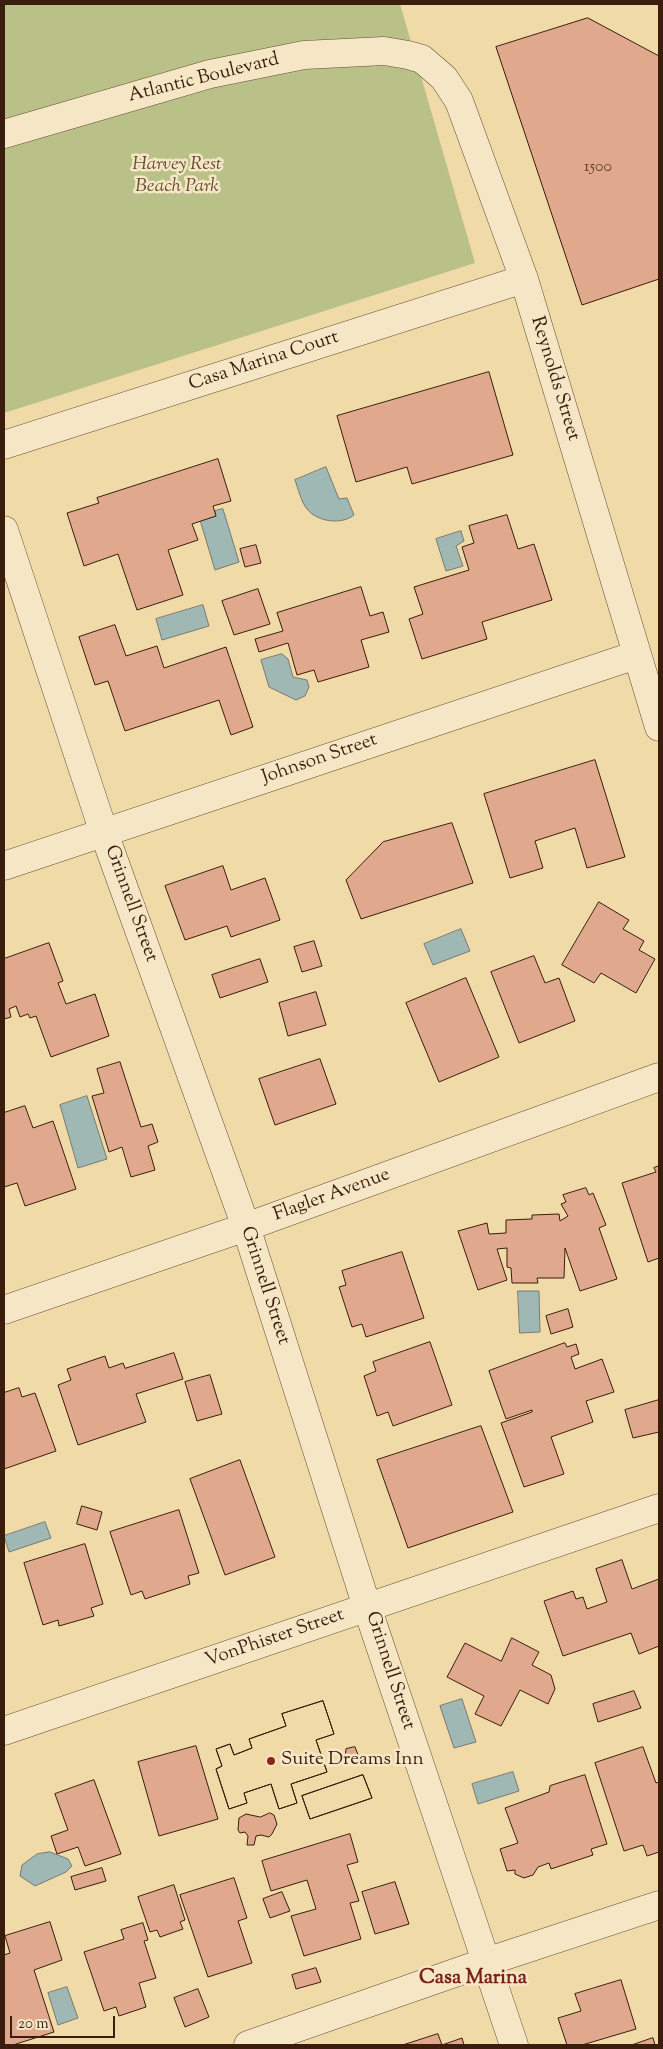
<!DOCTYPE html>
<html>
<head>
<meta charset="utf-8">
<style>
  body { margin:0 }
  #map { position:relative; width:663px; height:2049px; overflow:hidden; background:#efdaa8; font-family:"Sorts Mill Goudy",serif }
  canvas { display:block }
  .frame { position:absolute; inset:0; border:5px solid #3a1d0d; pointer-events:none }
  .scale { position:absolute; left:10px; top:2016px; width:105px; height:22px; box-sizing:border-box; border:2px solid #3a1d0d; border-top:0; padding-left:6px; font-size:15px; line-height:18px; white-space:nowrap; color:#3a1d0d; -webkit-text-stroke:4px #f5e7c6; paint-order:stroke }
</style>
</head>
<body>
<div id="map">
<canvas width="663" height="2049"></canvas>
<div class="frame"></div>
<div class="scale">20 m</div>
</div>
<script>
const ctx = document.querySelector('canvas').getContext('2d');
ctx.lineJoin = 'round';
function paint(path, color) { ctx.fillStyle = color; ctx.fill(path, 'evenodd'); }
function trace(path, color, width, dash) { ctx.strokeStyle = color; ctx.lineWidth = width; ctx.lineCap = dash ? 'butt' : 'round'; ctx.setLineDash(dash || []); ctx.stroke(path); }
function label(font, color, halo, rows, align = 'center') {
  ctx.font = font + ' "Sorts Mill Goudy",serif'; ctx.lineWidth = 5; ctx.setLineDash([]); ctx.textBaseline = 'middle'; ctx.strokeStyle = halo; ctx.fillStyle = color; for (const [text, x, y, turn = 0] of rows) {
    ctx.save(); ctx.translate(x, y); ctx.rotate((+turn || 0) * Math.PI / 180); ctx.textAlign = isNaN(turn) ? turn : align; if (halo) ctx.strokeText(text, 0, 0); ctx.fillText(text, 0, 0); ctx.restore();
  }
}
const green = new Path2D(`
  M4,4H400L475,263L4,413Z`);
const water = new Path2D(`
  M326,467L339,499L347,498L354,515C342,525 317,522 307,509C301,502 298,488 295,480Z
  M223,509L239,562L215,570L200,520L216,516L215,511Z
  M461,531L464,541L456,546L463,566L446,571L436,539Z
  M203,605L209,626L162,640L156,619Z
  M282,654L288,659L293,677L307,680L309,687L305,696L296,700L269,687L261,660Z
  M461,929L470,951L433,965L424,944Z
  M87,1096L107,1159L78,1168L60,1105Z
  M518,1291H539L540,1332L520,1333Z
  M45,1522L51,1538L9,1552L4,1536Z
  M462,1699L476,1742L454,1748L440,1706Z
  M513,1772L519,1791L478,1804L472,1784Z
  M50,1852L68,1859L72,1866L66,1872L35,1886L20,1876L22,1865L37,1854Z
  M67,1987L78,2018L58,2025L48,1993Z`);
const building = new Path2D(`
  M588,18L659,56V279L582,305L496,47Z
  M489,372L513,455L412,484L407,467L356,482L337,416Z
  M218,459L231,501L213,506L216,516L192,524L198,540L168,550L183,595L137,610L118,554L84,566L67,513L99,503L97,498Z
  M507,515L518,549L534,544L552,600L482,622L487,639L422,659L409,619L423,614L414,587L469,570L462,547L474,543L469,526Z
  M256,545L261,563L245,567L240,549Z
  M361,587L370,616L383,612L389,632L361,640L369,667L318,682L314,670L297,675L288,643L259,652L255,639L283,631L277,613Z
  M258,589L270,624L234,635L222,601Z
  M115,625L126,656L157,646L164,668L226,647L253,727L231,735L219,700L125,731L108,681L95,685L79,637Z
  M595,760L625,857L587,868L575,828L535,841L543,868L510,878L484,794Z
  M452,823L473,883L361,919L346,880L383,842Z
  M223,866L231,890L265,878L280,920L231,937L227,926L185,940L165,886Z
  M599,902L629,920L623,929L644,941L639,950L655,959L636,993L601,973L594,983L562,965Z
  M314,941L322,966L302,972L294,947Z
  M49,943L63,981L58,983L66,1004L95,994L109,1036L51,1057L36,1016L30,1018L28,1014L20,1017L16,1006L9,1009L11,1017L4,1019V959Z
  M534,956L545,983L559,978L575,1021L519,1043L491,972Z
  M260,959L268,982L220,998L212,975Z
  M466,978L499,1057L439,1082L406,1003Z
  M316,992L326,1025L288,1036L279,1003Z
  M320,1059L336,1104L275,1125L259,1079Z
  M120,1062L141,1127L152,1124L158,1142L148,1146L155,1170L131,1177L122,1147L109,1152L92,1096L104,1093L97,1069Z
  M25,1106L33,1128L53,1121L76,1189L25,1206L17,1183L4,1187V1113Z
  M659,1166V1258L648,1262L622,1183L656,1172L654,1168Z
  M586,1188L589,1195L593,1193L606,1225L599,1228L617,1279L580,1291L565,1248L564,1278H537L538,1283H512L511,1268L507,1267V1248L497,1249L507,1280L478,1290L458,1231L487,1223L489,1234L506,1233V1220L532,1219V1215L559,1214L560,1221L568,1216L561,1204L566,1202L563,1195Z
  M402,1252L424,1318L366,1337L362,1324L352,1327L339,1287L346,1285L342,1271Z
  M568,1309L573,1327L551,1334L546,1316Z
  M430,1342L452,1405L393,1426L388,1412L377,1416L364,1376L376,1371L373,1362Z
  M565,1343L567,1347L576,1344L579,1354L571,1357L575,1369L602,1359L614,1392L586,1401L593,1422L551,1437L564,1474L524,1487L501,1423L532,1412V1410L506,1419L489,1371Z
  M174,1353L183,1379L136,1394L146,1422L78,1445L58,1385L71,1380L67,1369L105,1356L109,1368L123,1363L125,1368Z
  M210,1375L222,1414L197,1421L185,1382Z
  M19,1388L22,1397L35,1393L56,1451L4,1469V1393Z
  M659,1400V1432L633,1438L625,1410Z
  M481,1426L513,1512L408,1548L377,1460Z
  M240,1460L275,1557L225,1575L190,1479Z
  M82,1506L102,1512L97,1530L77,1524Z
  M179,1510L199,1573L188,1576L190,1584L145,1599L142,1591L131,1595L110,1532Z
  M85,1544L103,1604L91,1608L94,1616L59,1626L58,1620L43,1625L24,1563Z
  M622,1560L632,1589L659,1579V1646L639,1654L631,1633L563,1656L544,1601L573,1591L576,1599L583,1597L587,1609L607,1602L596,1569Z
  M512,1638L539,1652L532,1665L551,1675L555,1689L548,1704L520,1690L501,1726L475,1714L484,1696L447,1677L465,1643L501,1661Z
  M634,1691L641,1708L598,1722L593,1704Z
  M323,1701L334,1734L316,1740L327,1772L291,1784L297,1803L279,1809L271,1784L244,1793L247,1803L229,1809L216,1769L222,1766L216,1749L230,1744L234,1755L252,1748L249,1739L286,1726L282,1714Z
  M323,1701L334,1734L316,1740L327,1772L291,1784L297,1803L279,1809L271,1784L244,1793L247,1803L229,1809L216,1769L222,1766L216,1749L230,1744L234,1755L252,1748L249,1739L286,1726L282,1714Z
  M196,1746L218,1819L159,1836L138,1762Z
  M355,1747L360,1760L350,1764L345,1757L346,1749Z
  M643,1747L656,1783L659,1782V1852L647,1856L643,1845L624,1851L595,1763Z
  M363,1775L372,1798L310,1819L302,1796Z
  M363,1775L372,1798L310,1819L302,1796Z
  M585,1775L607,1844L591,1849L593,1855L551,1869L549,1863L538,1867L533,1875L524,1878L515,1874V1870L507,1871L500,1849L518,1843L505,1808L549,1792L550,1786Z
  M94,1780L121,1854L85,1866L78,1847L57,1854L51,1836L68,1830L55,1794Z
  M270,1813L274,1815L277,1824L272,1834L269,1837L261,1835L256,1836L254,1845H247L248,1836L245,1832L240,1833L238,1830L239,1818L246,1814L260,1817Z
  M350,1834L358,1862L347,1865L359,1901L350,1903L361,1939L304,1956L291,1916L316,1909L307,1880L271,1891L262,1861Z
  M102,1868L106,1881L75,1890L71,1877Z
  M234,1878L247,1918L238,1921L252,1963L208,1977L180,1895Z
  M395,1882L409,1924L375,1934L362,1892Z
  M174,1885L185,1920L180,1922L183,1929L160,1937L157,1930L150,1932L138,1897Z
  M282,1892L290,1911L270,1918L263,1899Z
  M50,1922L62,1960L34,1970L54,2032L13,2045H4V1955L10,1953L5,1936Z
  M143,1923L148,1940L144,1941L156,1978L139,1983L146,2007L119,2016L116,2007L104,2011L84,1952L124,1939L121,1930Z
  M316,1968L321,1982L296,1989L292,1975Z
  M621,1980L636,2029L582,2045H567L558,2018L581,2011L575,1994Z
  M198,1989L209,2017L185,2027L174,1998Z
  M438,2034L442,2045L462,2038L464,2045H403Z
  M653,2038L655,2045H632Z`);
const minor = new Path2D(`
  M4,134L210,74L304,55L384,51L408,55L422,59L444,78L459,101L524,279L659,727
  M4,445L524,279
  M4,530L104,833L246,1227L367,1607L514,2045
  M4,866L636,655
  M4,1310L246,1227L659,1077
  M4,1731L659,1508
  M248,2045L486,1962L659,1905`);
const markers = [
  [271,1761,5,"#8f2418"]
];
const numberNames = [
  ["1500",598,168]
];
const streetNames = [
  ["Atlantic Boulevard",204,79,-14],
  ["Casa Marina Court",264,362,-18],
  ["Reynolds Street",554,379,73],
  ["Johnson Street",320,760,-19],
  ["Grinnell Street",130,904,70],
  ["Flagler Avenue",332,1196,-20],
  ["Grinnell Street",264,1286,72],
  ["VonPhister Street",275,1639,-19],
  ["Grinnell Street",389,1671,72]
];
const parkNames = [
  ["Harvey Rest",177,166],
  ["Beach Park",177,188]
];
const poiNames = [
  ["Suite Dreams Inn",281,1761]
];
const neighbourhoodNames = [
  ["Casa Marina",473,1980]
];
paint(green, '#b9c088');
paint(water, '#9fb8b3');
trace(water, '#777a71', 1);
paint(building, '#e0a88c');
trace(building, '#3a1d0d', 1);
trace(minor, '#674c34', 29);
trace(minor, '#f5e7c6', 28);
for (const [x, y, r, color] of markers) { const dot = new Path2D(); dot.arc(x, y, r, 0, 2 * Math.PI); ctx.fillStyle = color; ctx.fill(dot); trace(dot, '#f5e7c6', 2); }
label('16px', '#64402d', null, numberNames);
label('19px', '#3a1d0d', '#f5e7c6', streetNames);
label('italic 19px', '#604e32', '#f5e7c6', parkNames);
label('19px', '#3a1d0d', '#f5e7c6', poiNames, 'left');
label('bold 20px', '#7a1f14', '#f5e7c6', neighbourhoodNames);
</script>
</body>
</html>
